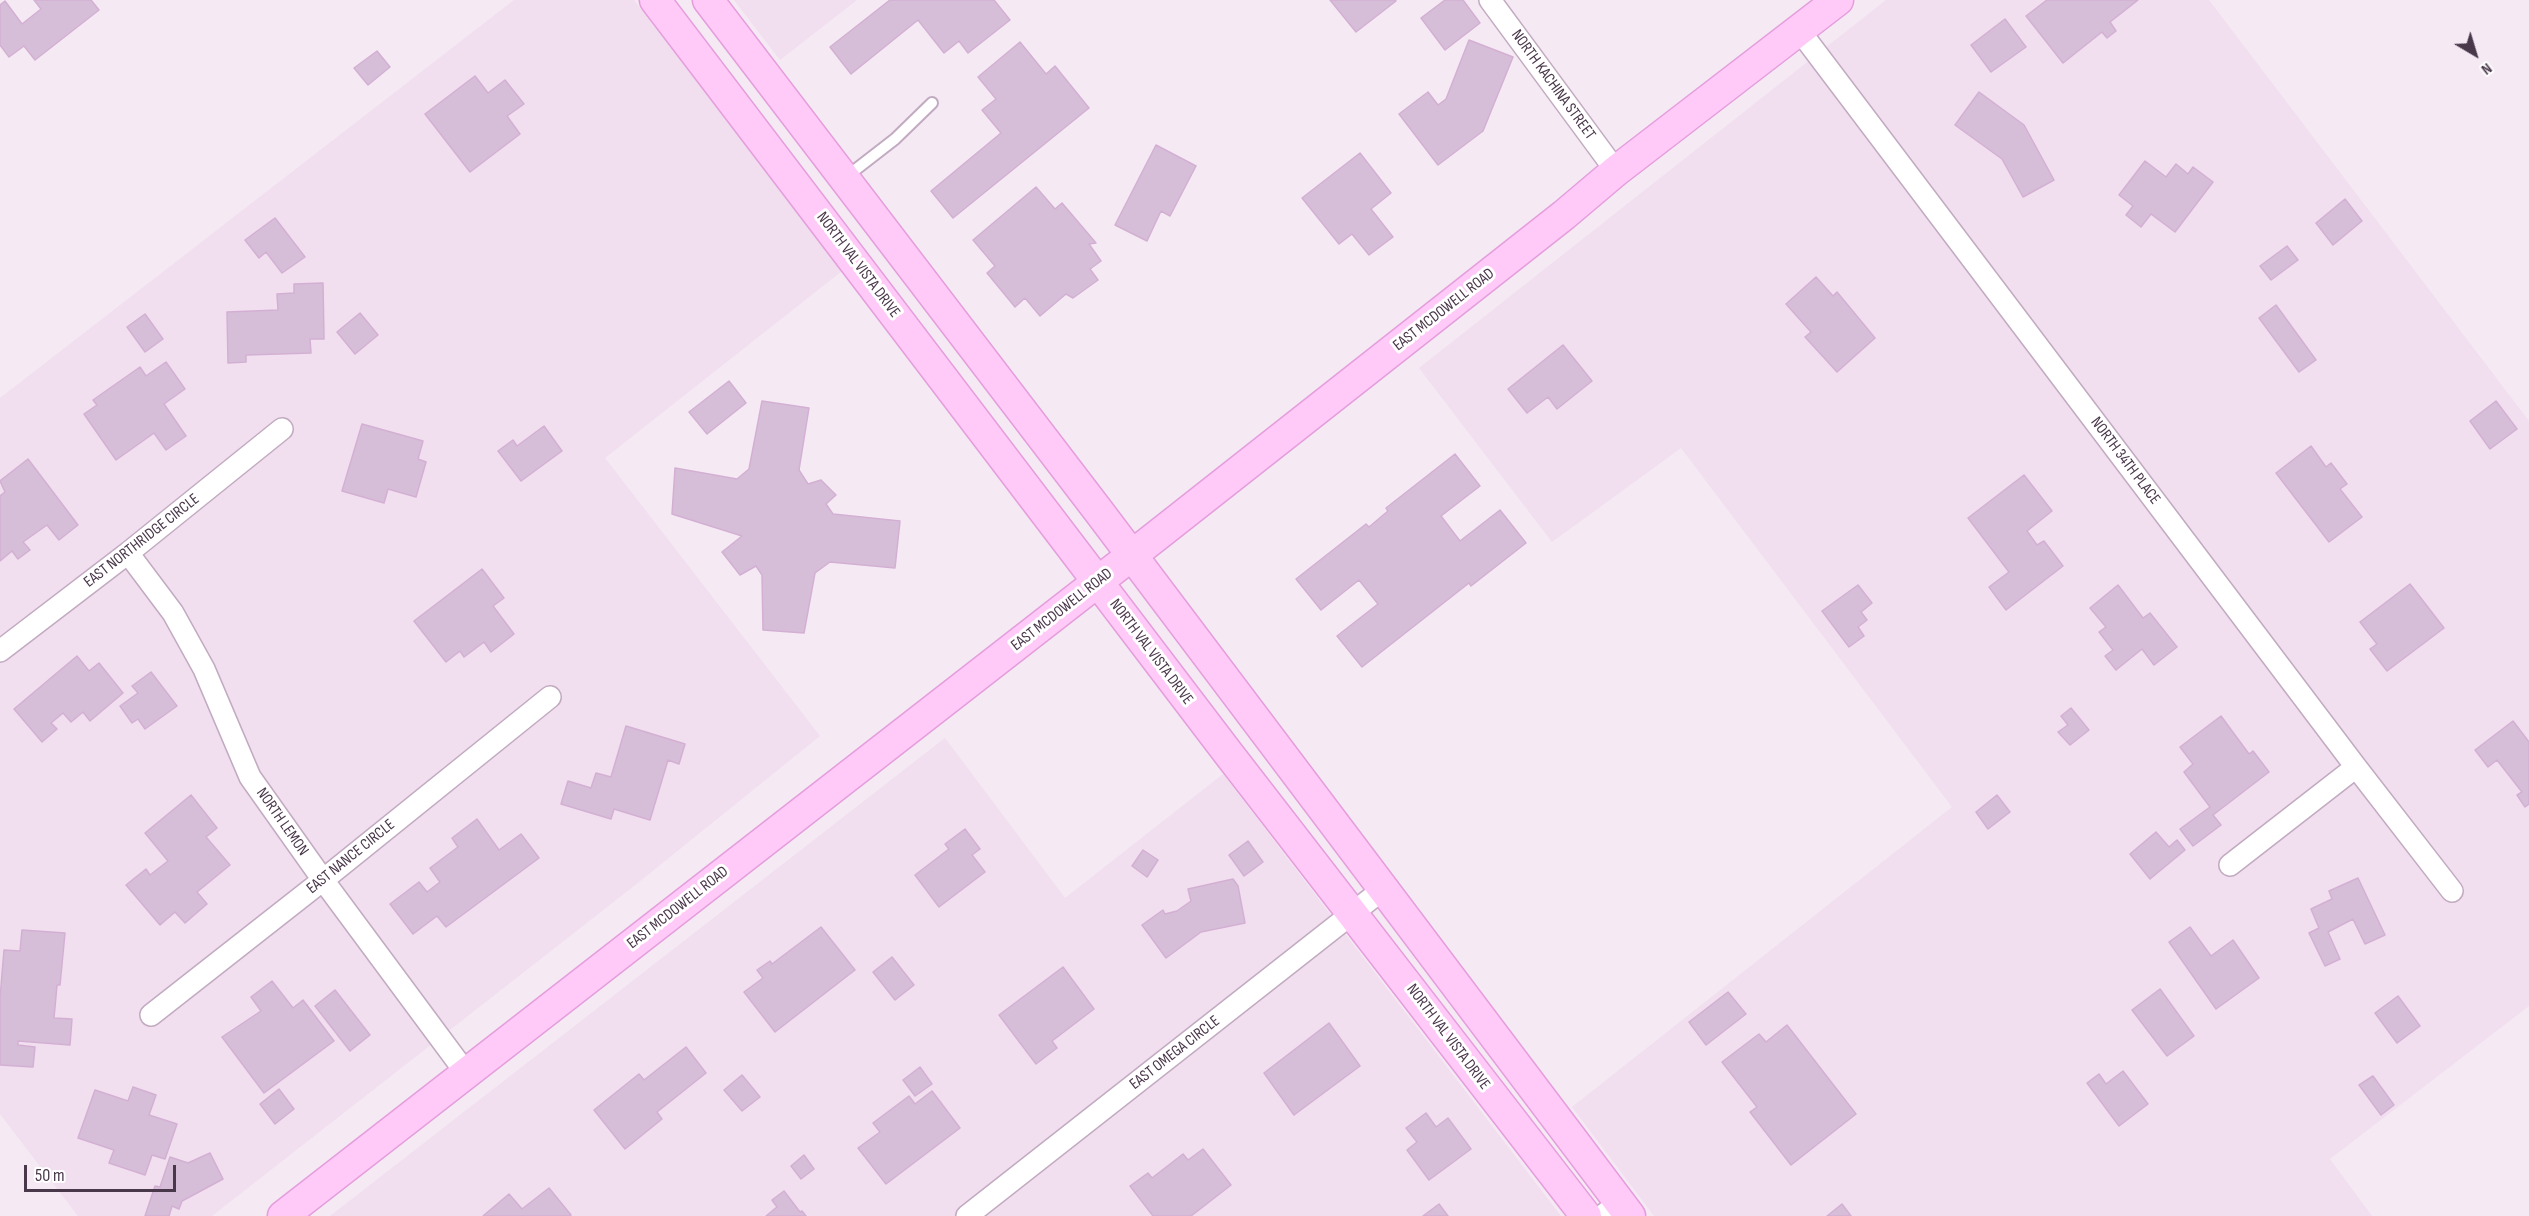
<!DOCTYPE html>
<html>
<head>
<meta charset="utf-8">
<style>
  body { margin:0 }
  #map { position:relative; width:2529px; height:1216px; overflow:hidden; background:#f5e9f4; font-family:"Sofia Sans Condensed",sans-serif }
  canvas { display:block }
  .north { position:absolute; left:2445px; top:24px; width:60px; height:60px; -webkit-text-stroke:4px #fff; paint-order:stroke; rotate:142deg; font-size:16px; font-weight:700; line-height:24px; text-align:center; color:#49374a }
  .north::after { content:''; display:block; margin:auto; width:21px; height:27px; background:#49374a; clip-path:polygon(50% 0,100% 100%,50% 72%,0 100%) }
  .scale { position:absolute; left:24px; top:1165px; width:152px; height:27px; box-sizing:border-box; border:3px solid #49374a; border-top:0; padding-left:8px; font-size:18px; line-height:21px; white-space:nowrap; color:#49374a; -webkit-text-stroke:4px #fff; paint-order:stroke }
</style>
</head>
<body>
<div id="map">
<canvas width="2529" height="1216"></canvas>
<div class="north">N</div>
<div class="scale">50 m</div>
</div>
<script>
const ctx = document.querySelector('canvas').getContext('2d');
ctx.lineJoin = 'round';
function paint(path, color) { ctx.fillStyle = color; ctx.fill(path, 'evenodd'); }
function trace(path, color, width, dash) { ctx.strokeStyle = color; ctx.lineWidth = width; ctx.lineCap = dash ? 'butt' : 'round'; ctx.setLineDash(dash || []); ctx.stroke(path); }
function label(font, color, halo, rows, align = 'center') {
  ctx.font = font + ' "Sofia Sans Condensed",sans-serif'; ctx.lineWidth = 6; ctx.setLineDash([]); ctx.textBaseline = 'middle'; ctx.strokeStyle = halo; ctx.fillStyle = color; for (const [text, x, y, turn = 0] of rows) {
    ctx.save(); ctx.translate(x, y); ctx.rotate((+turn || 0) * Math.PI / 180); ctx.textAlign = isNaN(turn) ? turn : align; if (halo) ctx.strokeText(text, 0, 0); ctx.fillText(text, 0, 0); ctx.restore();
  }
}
const residential = new Path2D(`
  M514,0H634L842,271L605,458L820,736L634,886L212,1216H78L0,1114V398Z
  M734,0H857L780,60Z
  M1886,0H2209L2529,421V1006L2330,1159L2372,1216H1654L1572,1107L1952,807L1681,448L1552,542L1419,368Z
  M945,738L1065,898L1223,774L1561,1216H330Z`);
const building = new Path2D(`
  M34,0H91L99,10L35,60L24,46L9,57L0,45V5L5,1L22,24L41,9Z
  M890,0H994L1010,20L968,53L959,41L944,53L918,20L851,74L830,47Z
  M1330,0H1395L1396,1L1356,32Z
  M1445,0H1463L1480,23L1445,50L1421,18Z
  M2047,0H2138L2110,22L2116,31L2107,38L2102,32L2063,63L2026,16Z
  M2005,19L2026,47L1991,72L1971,45Z
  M1469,40L1513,57L1483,131L1438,165L1399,114L1428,92L1438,105L1446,99Z
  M1020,42L1046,74L1055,66L1089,108L953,218L931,191L1001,133L982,110L996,99L978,77Z
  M377,51L390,67L368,85L354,68Z
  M475,76L488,93L505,80L524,104L507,116L520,134L470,172L425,114Z
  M1979,92L2024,125L2054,180L2023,197L2002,159L1955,125Z
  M1156,145L1196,166L1170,216L1161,211L1147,241L1115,225Z
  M1360,153L1391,193L1371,209L1393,237L1369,255L1352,234L1339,244L1302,198Z
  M2145,161L2166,177L2176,164L2188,174L2193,167L2213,182L2175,232L2151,214L2141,227L2126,215L2133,206L2119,195Z
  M1036,187L1055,209L1062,203L1096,243L1089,244L1101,261L1090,269L1098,280L1073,298L1066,294L1040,316L1025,298L1015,307L987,273L995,266L973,240Z
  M2345,199L2362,221L2333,245L2316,223Z
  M275,218L305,257L282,273L266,252L259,258L245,240Z
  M2287,246L2298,260L2271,280L2260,266Z
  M1816,277L1833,296L1837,292L1875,338L1837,372L1805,337L1811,332L1786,304Z
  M323,283L324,339H310L311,353L246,355V362L228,363L227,312L278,310L277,294L294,293V284Z
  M2276,305L2316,360L2299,372L2259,318Z
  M360,313L378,335L355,354L337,332Z
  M145,314L163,339L145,352L127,327Z
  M1563,345L1592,381L1557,409L1548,397L1527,413L1508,389Z
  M166,362L185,389L164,404L186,436L166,450L154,433L116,460L84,414L97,405L93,400L140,367L146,376Z
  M729,381L746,403L707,434L689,412Z
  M762,401L809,408L799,470L808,484L821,480L836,495L826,504L833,514L900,521L895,568L830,562L815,573L804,633L763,630L762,575L756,566L740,575L722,552L742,536L672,514L675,468L737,479L749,469Z
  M2496,401L2517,429L2490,449L2470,421Z
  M362,424L423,441L418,459L426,462L416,497L388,489L384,503L342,491Z
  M544,426L562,451L521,481L498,451L513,440L517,446Z
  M2311,446L2326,467L2331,463L2347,484L2340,489L2362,517L2329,542L2276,473Z
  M1455,454L1480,486L1441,516L1460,541L1500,510L1526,543L1471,586L1469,583L1362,667L1337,636L1378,604L1359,580L1321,610L1296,579L1366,524L1369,527L1388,511L1386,508Z
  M28,459L78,525L59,540L47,525L23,542L30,550L18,559L12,551L0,561V496L5,492L0,481Z
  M2024,475L2052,511L2027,531L2037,545L2044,541L2063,566L2006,610L1989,587L2009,572L1968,518Z
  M482,569L504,598L493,606L514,634L491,652L484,642L464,657L460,651L446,662L414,621Z
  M2410,584L2444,628L2387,671L2370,649L2377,644L2360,622Z
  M1858,585L1872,603L1861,612L1867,620L1858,627L1864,636L1849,647L1822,611Z
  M2118,585L2143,618L2150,613L2177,647L2154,665L2142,649L2116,670L2105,656L2113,650L2099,632L2106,627L2090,608Z
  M77,656L89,671L99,663L123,693L90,721L83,712L71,722L63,713L51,723L57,729L42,742L14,709Z
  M151,672L177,706L145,729L138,719L132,723L120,706L138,693L132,686Z
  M2071,708L2089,730L2070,745L2058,732L2068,725L2061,716Z
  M2221,716L2249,754L2253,751L2269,772L2213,815L2221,825L2193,846L2180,829L2210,807L2184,772L2193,764L2180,747Z
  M2513,721L2529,742V804L2525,807L2517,795L2522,792L2497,760L2488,767L2475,750Z
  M626,726L685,744L679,764L668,760L650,820L614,809L611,819L561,804L568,781L591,788L596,773L611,777Z
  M191,795L217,828L206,837L230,865L197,892L207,904L185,923L175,912L160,925L126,885L146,869L150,875L168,861L145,833Z
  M1997,795L2010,812L1988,829L1976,812Z
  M477,819L499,850L521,834L539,858L446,927L437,916L413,934L390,904L419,882L427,892L440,882L430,868L458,847L452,838Z
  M965,829L980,849L972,855L985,872L939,907L915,875L949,849L945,844Z
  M2156,832L2169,847L2177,840L2185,850L2150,879L2130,854Z
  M1248,841L1263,862L1244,876L1229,855Z
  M1143,850L1158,860L1147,877L1132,866Z
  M2358,878L2385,935L2365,944L2353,919L2328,932L2340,959L2325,966L2309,933L2319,928L2311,909L2332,899L2329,891Z
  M1233,879L1238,886L1245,923L1201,932L1166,958L1142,925L1163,910L1165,914L1177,911L1191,901L1188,889Z
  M821,927L855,970L775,1032L744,992L763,978L757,970L770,961L772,964Z
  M2190,927L2211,956L2233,940L2259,978L2216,1009L2169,942Z
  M22,930L65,933L60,985H57L54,1018L72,1019L70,1045L18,1041V1045L35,1047L33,1067L0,1065V998L4,950L20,951Z
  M892,957L914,985L895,1000L873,972Z
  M1063,967L1094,1009L1052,1041L1057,1048L1036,1064L999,1015Z
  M272,981L293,1008L303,1000L334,1041L264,1093L222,1037L261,1011L251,997Z
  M2160,989L2194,1036L2167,1056L2132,1010Z
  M335,990L370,1035L350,1051L315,1006Z
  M1728,992L1746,1014L1706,1045L1689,1022Z
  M2398,996L2420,1026L2397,1043L2375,1013Z
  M1329,1023L1360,1066L1294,1115L1264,1073Z
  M1787,1025L1856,1114L1791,1165L1750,1112L1757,1107L1722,1062L1759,1034L1766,1042Z
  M686,1047L706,1073L657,1112L662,1119L625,1149L594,1110L639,1074L644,1080Z
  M920,1067L932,1084L915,1096L903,1080Z
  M2123,1071L2148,1104L2119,1126L2087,1083L2099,1074L2106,1084Z
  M742,1075L760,1097L742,1111L724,1090Z
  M2373,1076L2394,1105L2381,1115L2359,1085Z
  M133,1087L156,1095L149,1115L177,1124L165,1159L152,1155L145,1175L109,1163L114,1150L78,1138L95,1090L128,1101Z
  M279,1089L294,1109L275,1124L260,1104Z
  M932,1091L960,1128L886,1184L858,1148L880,1132L873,1123L909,1096L915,1104Z
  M1426,1113L1436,1127L1448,1118L1471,1149L1429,1180L1407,1150L1417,1142L1406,1128Z
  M1203,1149L1231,1185L1191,1216H1153L1130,1186L1148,1173L1152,1178L1183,1154L1188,1160Z
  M210,1153L223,1179L182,1201L179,1209L172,1206L169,1216H145L155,1186L160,1187L170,1157L188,1163Z
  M804,1155L814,1169L801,1179L791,1166Z
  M549,1188L571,1215L569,1216H483L509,1194L522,1209Z
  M784,1191L800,1212L802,1211L806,1216H766L777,1207L772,1200Z
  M1439,1204L1448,1216H1423Z
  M1842,1204L1851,1216H1827Z`);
const lane = new Path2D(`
  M846,177L895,139L932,103`);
const street = new Path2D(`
  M1490,0L1616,171
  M1799,30L2356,767L2452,891
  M128,553L173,613L204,669L250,777L323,880L466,1073
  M0,651L128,553L282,429
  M2230,865L2356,767
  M151,1015L323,880L550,697
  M967,1216L1382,890
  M1602,1216L1620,1202`);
const secondary = new Path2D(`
  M655,0L1228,753L1586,1216
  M708,0L1100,513L1630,1216
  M283,1216L1154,538L1564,215L1616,171L1838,0`);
const streetNames = [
  ["NORTH KACHINA STREET",1553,85,54],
  ["NORTH VAL VISTA DRIVE",858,265,53],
  ["EAST MCDOWELL ROAD",1444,310,-38],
  ["NORTH 34TH PLACE",2125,461,53],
  ["EAST NORTHRIDGE CIRCLE",142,541,-38],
  ["EAST MCDOWELL ROAD",1062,610,-38],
  ["NORTH VAL VISTA DRIVE",1151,652,53],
  ["NORTH LEMON",282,822,55],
  ["EAST NANCE CIRCLE",351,857,-39],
  ["EAST MCDOWELL ROAD",678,908,-38],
  ["NORTH VAL VISTA DRIVE",1448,1037,53],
  ["EAST OMEGA CIRCLE",1175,1053,-38]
];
paint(residential, '#f1deef');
paint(building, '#d7bed8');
trace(building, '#d3b0d3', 1.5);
trace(lane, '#c2abc1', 14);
trace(street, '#c2abc1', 24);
trace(secondary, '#e49edc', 33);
trace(lane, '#fff', 10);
trace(street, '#fff', 21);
trace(secondary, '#ffc9f8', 30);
label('16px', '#49374a', '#fff', streetNames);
</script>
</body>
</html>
